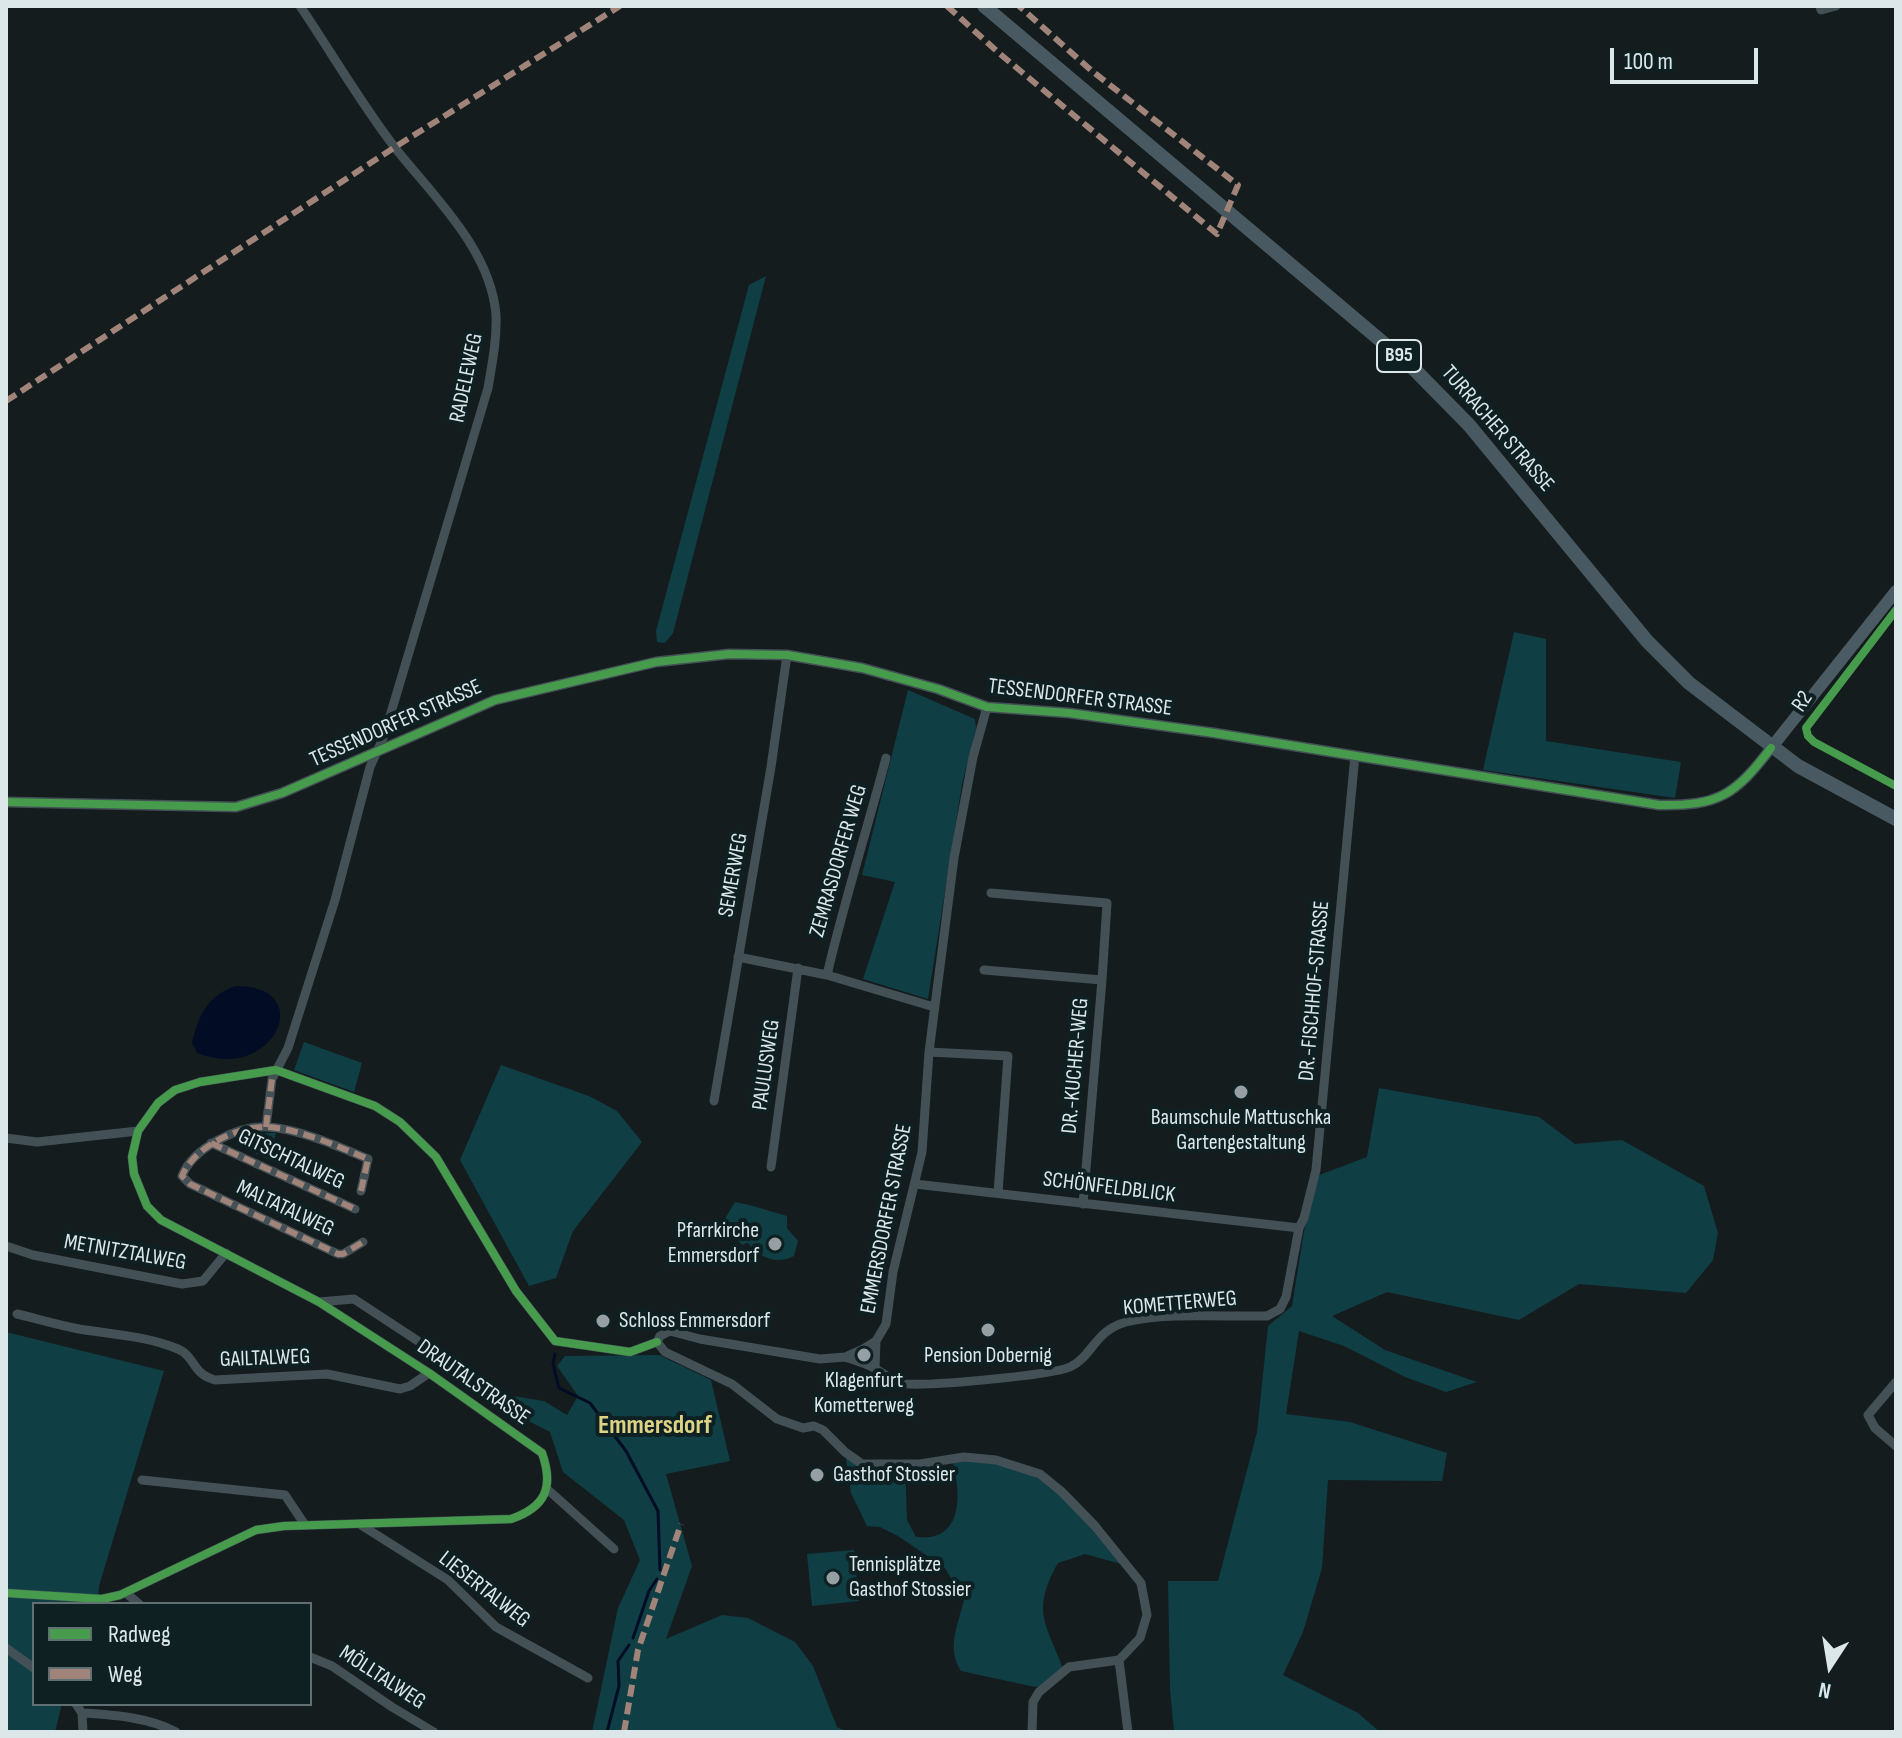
<!DOCTYPE html>
<html>
<head>
<meta charset="utf-8">
<style>
  body { margin:0 }
  #map { position:relative; width:1902px; height:1738px; overflow:hidden; background:#141c1e; font-family:"Sofia Sans Condensed",sans-serif }
  canvas { display:block }
  .frame { position:absolute; inset:0; border:8px solid #dce7e9; pointer-events:none }
  .legend { position:absolute; left:32px; top:1602px; width:280px; height:104px; box-sizing:border-box; background:#0f2023; border:2px solid #617072; margin:0; padding:10px 14px; list-style:none; font-size:24px; color:#dce7e9 }
  .legend li { display:flex; align-items:center; gap:16px; height:40px }
  .legend b { width:40px; border:2px solid #617072 }
  .north { position:absolute; left:1790px; top:1626px; width:80px; height:80px; -webkit-text-stroke:6px #0f2023; paint-order:stroke; rotate:192deg; font-size:22px; font-weight:700; line-height:32px; text-align:center; color:#dce7e9 }
  .north::after { content:''; display:block; margin:auto; width:28px; height:36px; background:#dce7e9; clip-path:polygon(50% 0,100% 100%,50% 72%,0 100%) }
  .scale { position:absolute; left:1610px; top:48px; width:148px; height:36px; box-sizing:border-box; border:4px solid #dce7e9; border-top:0; padding-left:10px; font-size:24px; line-height:28px; white-space:nowrap; color:#dce7e9; -webkit-text-stroke:6px #0f2023; paint-order:stroke }
</style>
</head>
<body>
<div id="map">
<canvas width="1902" height="1738"></canvas>
<div class="frame"></div>
<ul class="legend">
<li><b style="height:10px;background:#469c4c"></b>Radweg</li>
<li><b style="height:10px;background:#a18479"></b>Weg</li>
</ul>
<div class="north">N</div>
<div class="scale">100 m</div>
</div>
<script>
const ctx = document.querySelector('canvas').getContext('2d');
ctx.lineJoin = 'round';
function paint(path, color) { ctx.fillStyle = color; ctx.fill(path, 'evenodd'); }
function trace(path, color, width, dash) { ctx.strokeStyle = color; ctx.lineWidth = width; ctx.lineCap = dash ? 'butt' : 'round'; ctx.setLineDash(dash || []); ctx.stroke(path); }
function label(font, color, halo, rows, align = 'center') {
  ctx.font = font + ' "Sofia Sans Condensed",sans-serif'; ctx.lineWidth = 8; ctx.setLineDash([]); ctx.textBaseline = 'middle'; ctx.strokeStyle = halo; ctx.fillStyle = color; for (const [text, x, y, turn = 0] of rows) {
    ctx.save(); ctx.translate(x, y); ctx.rotate((+turn || 0) * Math.PI / 180); ctx.textAlign = isNaN(turn) ? turn : align; if (halo) ctx.strokeText(text, 0, 0); ctx.fillText(text, 0, 0); ctx.restore();
  }
}
const green = new Path2D(`
  M766,276L673,633L665,643L657,642L656,631L749,285Z
  M1514,632L1546,639V741L1681,762L1675,798L1483,770Z
  M908,690L975,719L976,728L962,784L928,999L863,979L895,882L862,875Z
  M304,1042L362,1063L354,1092L294,1070Z
  M501,1065L589,1096L617,1111L642,1142L573,1231L556,1278L529,1286L460,1160Z
  M1379,1088L1539,1117L1575,1144L1622,1140L1704,1186L1718,1233L1713,1260L1686,1293L1579,1284L1519,1320L1387,1292L1332,1316L1385,1350L1477,1382L1446,1392L1405,1377L1344,1346L1299,1331L1286,1414L1350,1422L1447,1453L1442,1481L1328,1480L1322,1568L1303,1632L1283,1675L1358,1713L1380,1732H1174L1170,1689L1168,1581H1218L1257,1432L1268,1326L1292,1306L1304,1231L1319,1175L1367,1157Z
  M255,1133H276L269,1160L236,1144L239,1138Z
  M735,1202C753,1205 769,1211 787,1216V1228L798,1241L794,1256C777,1265 759,1258 748,1243L742,1245L723,1222Z
  M6,1332L164,1371L99,1586L98,1604H34V1704H62L55,1732H6Z
  M659,1355L711,1380L730,1461L666,1474L692,1566L666,1639L722,1615L748,1618L795,1642L813,1666L837,1727L847,1732H592L618,1608L640,1560L624,1520L563,1472L550,1432L511,1412L513,1396L544,1401L567,1415L578,1396L557,1366L565,1356Z
  M845,1452L874,1465L905,1464L907,1520L916,1537C965,1543 961,1491 952,1459L972,1457L1045,1478L1068,1497L1121,1564L1085,1554L1058,1563C1030,1613 1047,1624 1064,1671L1047,1685L1035,1687L961,1671C946,1648 958,1625 964,1600L945,1568L898,1536L880,1527L867,1526L851,1493Z
  M854,1550L859,1601L812,1606L807,1554Z`);
const water = new Path2D(`
  M235,986C319,985 274,1084 197,1053L192,1043C198,1015 208,996 235,986Z`);
const stream = new Path2D(`
  M555,1354L553,1364L559,1388L590,1403L626,1451L658,1511L660,1570
  M633,1638L649,1591L657,1579
  M607,1732L619,1686L618,1661L629,1645`);
const minor = new Path2D(`
  M1820,6L1821,10L1836,6
  M991,893L1107,903L1102,980
  M738,957L827,975L934,1007
  M984,970L1102,980L1083,1204
  M827,975C844,902 867,830 886,758
  M929,1052L1008,1056L998,1193
  M714,1101L771,767L787,655
  M266,1127L272,1079L288,1048L335,900L370,767L384,736L488,388C492,364 497,340 496,315C491,250 434,197 396,149C361,104 332,53 300,6
  M6,1138L37,1142L138,1131
  M211,1143L355,1209
  M771,1167L798,968
  M915,1184L1299,1228
  M361,1191L368,1159C339,1147 300,1129 268,1127C238,1125 193,1148 182,1176L190,1184L338,1254H343L363,1242
  M6,1246L33,1255L182,1284L203,1281L226,1253
  M319,1302L354,1299L453,1364
  M17,1314C38,1319 58,1325 79,1329C111,1334 147,1336 178,1349C196,1357 192,1374 215,1380L327,1374L400,1389L410,1386L429,1373
  M657,1342L660,1336L670,1331L700,1339L820,1359L845,1357L863,1349L876,1341L886,1324L893,1272L922,1152L929,1052L954,858L973,757L987,707
  M657,1342L665,1352L732,1384L777,1419L803,1428L814,1426L823,1430L845,1452L862,1464H920L964,1457L996,1460L1040,1474L1062,1492L1095,1526L1141,1583L1147,1615L1140,1638L1119,1660L1069,1667L1039,1692L1033,1702L1032,1732
  M845,1357C854,1360 865,1363 874,1368C883,1372 890,1380 900,1383C918,1388 1052,1375 1070,1367C1093,1356 1094,1331 1126,1322C1166,1312 1225,1317 1267,1316L1280,1309L1286,1297L1299,1228L1304,1218L1316,1170L1355,755
  M875,1368L876,1341
  M1896,1382L1868,1415L1875,1428L1896,1446
  M142,1480L285,1495L305,1525
  M546,1488L614,1549
  M361,1525L448,1580L496,1627L588,1678
  M6,1593L102,1599L120,1595L256,1530L284,1526L511,1519C546,1507 554,1487 542,1453L429,1373L319,1302L161,1220L147,1206L134,1174L132,1157L138,1131L158,1103L175,1090L200,1082L276,1070L375,1106L400,1122L436,1157L516,1291L555,1341L630,1352L657,1342
  M126,1593L139,1604
  M6,1648L34,1668
  M310,1657L332,1666L392,1707L434,1732
  M1119,1660L1128,1732
  M76,1704L82,1713L83,1732
  M82,1713C113,1715 148,1717 176,1732`);
const tertiary = new Path2D(`
  M6,802L236,807L282,793L495,700L656,662L729,654L787,655L862,668L938,689L987,707L1069,713L1214,733L1659,805C1719,806 1735,795 1771,748`);
const secondary = new Path2D(`
  M1771,748L1896,591`);
const primary = new Path2D(`
  M984,6L1412,367L1469,425L1647,641L1689,683L1798,766L1896,819`);
const quiet = new Path2D(`
  M947,6L1000,54L1217,234L1238,185L1092,71L1019,6
  M6,401L395,147L620,6
  M266,1127L272,1079
  M211,1143L355,1209
  M361,1191L368,1159C339,1147 300,1129 268,1127C238,1125 193,1148 182,1176L190,1184L338,1254H343L363,1242
  M624,1732L638,1650L681,1524`);
const cycleway = new Path2D(`
  M1896,610L1806,728L1808,736L1814,742L1896,786
  M6,802L236,807L282,793L495,700L656,662L729,654L787,655L862,668L938,689L987,707L1069,713L1214,733L1659,805C1719,806 1735,795 1771,748
  M6,1593L102,1599L120,1595L256,1530L284,1526L511,1519C546,1507 554,1487 542,1453L429,1373L319,1302L161,1220L147,1206L134,1174L132,1157L138,1131L158,1103L175,1090L200,1082L276,1070L375,1106L400,1122L436,1157L516,1291L555,1341L630,1352L657,1342`);
const markers = [
  [1241,1092,8,"#96a0a2"],
  [775,1244,8,"#96a0a2"],
  [603,1321,8,"#96a0a2"],
  [988,1330,8,"#96a0a2"],
  [864,1355,8,"#96a0a2"],
  [817,1475,8,"#96a0a2"],
  [833,1578,8,"#96a0a2"]
];
const shields = [
  [1399,356,44]
];
const shieldNames = [
  ["B95",1399,356]
];
const streetNames = [
  ["RADELEWEG",467,378,-78],
  ["TURRACHER STRASSE",1497,429,49],
  ["TESSENDORFER STRASSE",1080,698,7],
  ["R2",1803,702,-56],
  ["TESSENDORFER STRASSE",396,724,-24],
  ["ZEMRASDORFER WEG",839,861,-74],
  ["SEMERWEG",734,875,-80],
  ["DR.-FISCHHOF-STRASSE",1315,991,-85],
  ["PAULUSWEG",767,1065,-82],
  ["DR.-KUCHER-WEG",1076,1066,-85],
  ["GITSCHTALWEG",291,1160,25],
  ["SCHÖNFELDBLICK",1109,1188,7],
  ["MALTATALWEG",285,1209,25],
  ["EMMERSDORFER STRASSE",887,1219,-79],
  ["METNITZTALWEG",125,1253,10],
  ["KOMETTERWEG",1180,1304,-5],
  ["GAILTALWEG",265,1359,-2],
  ["DRAUTALSTRASSE",473,1383,35],
  ["LIESERTALWEG",484,1590,38],
  ["MÖLLTALWEG",382,1678,33]
];
const poiNames = [
  ["Baumschule Mattuschka",1241,1118],
  ["Gartengestaltung",1241,1143],
  ["Pfarrkirche",759,1231,"right"],
  ["Emmersdorf",759,1256,"right"],
  ["Schloss Emmersdorf",619,1321,"left"],
  ["Pension Dobernig",988,1356],
  ["Klagenfurt",864,1381],
  ["Kometterweg",864,1406],
  ["Gasthof Stossier",833,1475,"left"],
  ["Tennisplätze",849,1565,"left"],
  ["Gasthof Stossier",849,1590,"left"]
];
const quarterNames = [
  ["Emmersdorf",655,1426]
];
paint(green, '#103e45');
paint(water, '#020d25');
trace(stream, '#020d25', 3);
trace(minor, '#435056', 9);
trace(tertiary, '#435056', 11);
trace(secondary, '#4b5b63', 12);
trace(primary, '#485961', 14);
trace(quiet, '#a18479', 6, [12, 6]);
trace(cycleway, '#469c4c', 8);
for (const [x, y, r, color] of markers) { const dot = new Path2D(); dot.arc(x, y, r, 0, 2 * Math.PI); ctx.fillStyle = color; ctx.fill(dot); trace(dot, '#0f2023', 3); }
for (const [x, y, w] of shields) { const box = new Path2D(); box.roundRect(x - w / 2, y - 16, w, 32, 6); ctx.fillStyle = '#0f2023'; ctx.fill(box); trace(box, '#dce7e9', 2); }
label('bold 20px', '#dce7e9', null, shieldNames);
label('22px', '#dce7e9', '#0f2023', streetNames);
label('22px', '#dce7e9', '#0f2023', poiNames);
label('bold 26px', '#ded384', '#0f2023', quarterNames);
</script>
</body>
</html>
